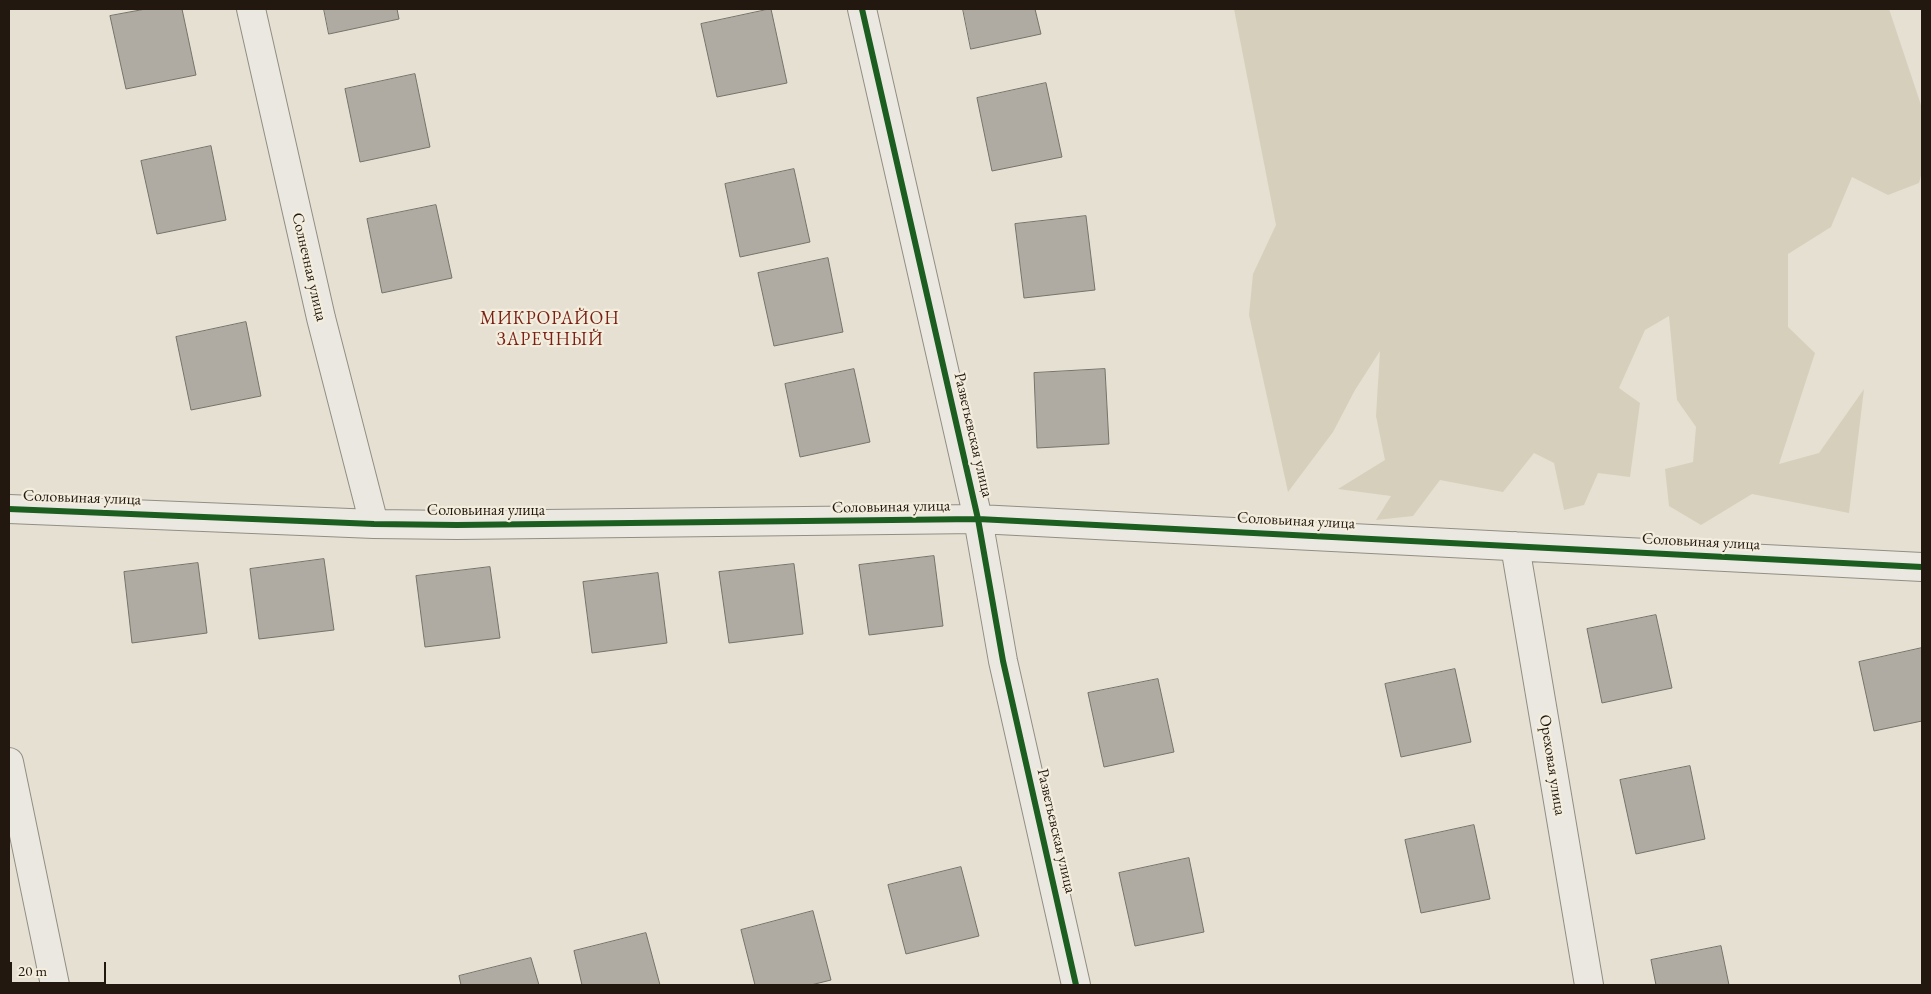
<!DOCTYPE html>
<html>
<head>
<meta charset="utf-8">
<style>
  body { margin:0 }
  #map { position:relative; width:1931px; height:994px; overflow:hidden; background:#e5e0d2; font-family:"EB Garamond",serif }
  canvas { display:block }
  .frame { position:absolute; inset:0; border:10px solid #221810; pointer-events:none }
  .scale { position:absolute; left:10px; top:962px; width:96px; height:22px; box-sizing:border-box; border:2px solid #221810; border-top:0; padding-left:6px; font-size:15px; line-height:18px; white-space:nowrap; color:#221810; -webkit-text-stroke:4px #f3eddd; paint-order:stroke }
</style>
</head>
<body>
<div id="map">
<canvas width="1931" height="994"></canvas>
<div class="frame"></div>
<div class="scale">20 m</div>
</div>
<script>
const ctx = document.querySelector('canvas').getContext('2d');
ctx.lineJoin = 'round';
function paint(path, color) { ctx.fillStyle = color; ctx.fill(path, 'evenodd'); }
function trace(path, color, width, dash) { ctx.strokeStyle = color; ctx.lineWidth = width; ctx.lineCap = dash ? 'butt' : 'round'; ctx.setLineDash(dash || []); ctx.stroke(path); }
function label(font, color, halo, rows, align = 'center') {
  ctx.font = font + ' "EB Garamond",serif'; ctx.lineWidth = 4.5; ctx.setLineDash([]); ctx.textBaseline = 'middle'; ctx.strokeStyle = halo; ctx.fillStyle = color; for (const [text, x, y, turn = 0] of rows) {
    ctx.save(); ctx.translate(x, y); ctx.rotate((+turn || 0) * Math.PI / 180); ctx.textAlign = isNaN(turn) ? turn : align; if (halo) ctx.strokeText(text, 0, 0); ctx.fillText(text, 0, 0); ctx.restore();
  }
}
const green = new Path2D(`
  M1234,9H1889L1922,108V172L1919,183L1888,195L1852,177L1831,227L1788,254V327L1815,353L1779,464L1819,453L1864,389L1849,513L1752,494L1701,525L1669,506L1665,469L1693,462L1696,427L1677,400L1669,316L1645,330L1619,388L1640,403L1630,477L1598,473L1584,505L1564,510L1554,463L1534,453L1503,492L1440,480L1413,516L1376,520L1391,496L1338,489L1385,460L1376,416L1380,351L1355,390L1333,432L1288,492L1249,315L1253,274L1276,225Z`);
const building = new Path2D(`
  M146,9H182L196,75L126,89L110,16Z
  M324,9H397L399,19L329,34Z
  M771,9L787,83L717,97L701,24Z
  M963,9H1035L1041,34L971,49Z
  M415,74L430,147L360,162L345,89Z
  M1046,83L1062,157L992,171L977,98Z
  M211,146L226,220L157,234L141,161Z
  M794,169L810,242L740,257L725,184Z
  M436,205L452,278L382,293L367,219Z
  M1086,216L1095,290L1024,298L1015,224Z
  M828,258L843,332L774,346L758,273Z
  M246,322L261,396L191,410L176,337Z
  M854,369L870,442L800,457L785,384Z
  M1105,369L1109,444L1037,448L1034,373Z
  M934,556L943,626L869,635L859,565Z
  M324,559L334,630L259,639L250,569Z
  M198,563L207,633L132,643L124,572Z
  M794,564L803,634L729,643L719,572Z
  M490,567L500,638L425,647L416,576Z
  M658,573L667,643L592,653L583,582Z
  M1656,615L1672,688L1602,703L1587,629Z
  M1922,648V721L1874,731L1859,662Z
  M1455,669L1471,742L1401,757L1385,684Z
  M1158,679L1174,752L1104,767L1088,693Z
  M1690,766L1705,839L1636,854L1620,780Z
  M1474,825L1490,899L1421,913L1405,840Z
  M1189,858L1204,932L1135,946L1119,873Z
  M961,867L979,936L906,954L888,885Z
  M813,911L831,980L811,985H755L741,930Z
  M646,933L660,985H582L574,951Z
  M1721,946L1729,985H1656L1651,960Z
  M531,958L539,985H461L459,976Z`);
const minor = new Path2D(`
  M251,9L321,318L374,524
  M862,9L978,519L1003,661L1076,985
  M9,509L374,524L457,525L978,519L1922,567
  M1515,546L1589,985
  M9,762L55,985`);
const cycleway = new Path2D(`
  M862,9L978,519L1003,661L1076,985
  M9,509L374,524L457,525L978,519L1922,567`);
const streetNames = [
  ["Солнечная улица",309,267,77],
  ["Разветьевская улица",973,435,77],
  ["Соловьиная улица",82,498,2],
  ["Соловьиная улица",891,507,-1],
  ["Соловьиная улица",486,511],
  ["Соловьиная улица",1296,521,3],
  ["Соловьиная улица",1701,542,3],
  ["Ореховая улица",1552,765,81],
  ["Разветьевская улица",1056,831,77]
];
const neighbourhoodNames = [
  ["МИКРОРАЙОН",550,319],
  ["ЗАРЕЧНЫЙ",550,340]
];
paint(green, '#d6cfbc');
paint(building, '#afaba2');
trace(building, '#76736b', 1);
trace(minor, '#928e84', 30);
trace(minor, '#ebe8e1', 28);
trace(cycleway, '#1b5e20', 6);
label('16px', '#221810', '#f3eddd', streetNames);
ctx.letterSpacing = '1px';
label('18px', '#7a1f14', '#f3eddd', neighbourhoodNames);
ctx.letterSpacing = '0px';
</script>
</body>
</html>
